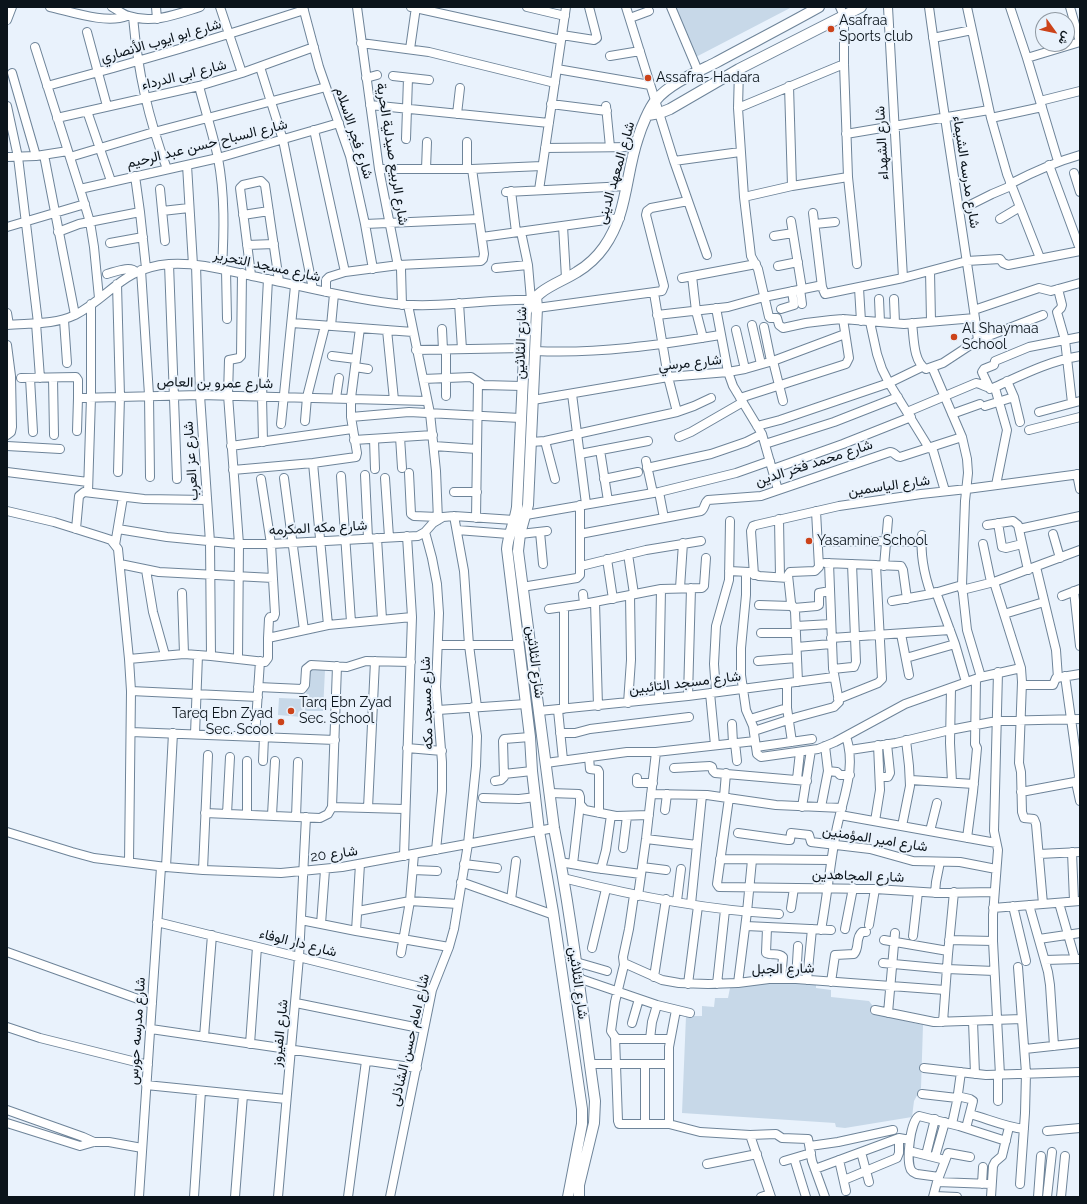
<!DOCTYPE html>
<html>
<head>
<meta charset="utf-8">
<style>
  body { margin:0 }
  #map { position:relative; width:1087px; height:1204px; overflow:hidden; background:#e9f2fc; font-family:Raleway,Vazirmatn,sans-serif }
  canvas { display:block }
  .frame { position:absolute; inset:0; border:8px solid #0b141b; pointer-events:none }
  .north { position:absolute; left:1035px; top:12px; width:40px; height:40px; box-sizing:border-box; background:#e9f2fc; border:1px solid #9099a2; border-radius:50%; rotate:123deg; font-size:11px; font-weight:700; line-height:16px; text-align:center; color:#0b141b }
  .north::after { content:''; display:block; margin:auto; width:14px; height:18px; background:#cc431a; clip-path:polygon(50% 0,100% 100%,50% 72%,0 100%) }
</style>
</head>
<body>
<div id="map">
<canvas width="1087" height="1204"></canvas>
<div class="frame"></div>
<div class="north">ش</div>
</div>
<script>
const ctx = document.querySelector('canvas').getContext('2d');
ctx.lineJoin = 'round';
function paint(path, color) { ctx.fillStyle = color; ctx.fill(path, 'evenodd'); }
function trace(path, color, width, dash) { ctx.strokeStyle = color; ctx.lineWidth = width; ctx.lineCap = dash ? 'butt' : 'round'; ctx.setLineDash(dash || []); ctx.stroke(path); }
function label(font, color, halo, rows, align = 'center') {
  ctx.font = font + ' Raleway,Vazirmatn,sans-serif'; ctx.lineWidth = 4; ctx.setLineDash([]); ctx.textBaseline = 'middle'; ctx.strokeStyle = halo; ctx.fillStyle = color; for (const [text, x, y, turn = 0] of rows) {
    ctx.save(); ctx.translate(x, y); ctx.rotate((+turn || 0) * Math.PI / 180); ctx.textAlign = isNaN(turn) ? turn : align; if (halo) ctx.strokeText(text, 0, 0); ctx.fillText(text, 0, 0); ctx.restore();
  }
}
const green = new Path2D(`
  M676,7H792L694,58Z
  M308,670H325L323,711H305Z
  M279,698L303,699L302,717L278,715Z
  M816,981V988L831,990V997L869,1001C879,1017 905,1021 923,1025L921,1088L914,1101L912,1117L845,1128L836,1127L835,1123L682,1113L686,1016H702V1006L714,1007L715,998H728L731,983Z`);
const minor = new Path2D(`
  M50,7C72,12 106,24 127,16
  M112,7C118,10 123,15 129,16C153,24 177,14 200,7
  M156,7L157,19
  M220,7L242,73
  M303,7L319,67L350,156L365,224L373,269
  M357,7L379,169L397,261L401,269L402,305
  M411,7L561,40
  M527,7L565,16
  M626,7L674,161L707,255
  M671,7L698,71
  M840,7L844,16V64L848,177L857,264
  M888,7L903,278
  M929,7C944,118 963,229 978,340
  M967,7L991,118L1007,174L1040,258
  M1010,7L1027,58L1058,161
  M1070,7L1080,42
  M133,17C138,73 148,117 167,169
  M630,18L649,11
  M7,20L12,7
  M87,32L107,106
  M562,35L594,40L597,38L589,7
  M933,38L972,30
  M361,43L429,52L555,83
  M35,47L80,189L90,222L94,247L99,298
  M410,49L416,7
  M610,56L640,51
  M1027,58L1080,42
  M260,67L283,140L313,289
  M557,69L650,85
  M739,69L738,108L744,197L751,256L758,269L769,317L770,318H777L779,325L783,328L806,323L831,320L843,319L904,324L975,318
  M12,73L36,156
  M393,76L429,80
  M366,78L377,75
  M47,86C134,63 219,38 304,10
  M199,86C205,110 213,134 218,158C225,195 224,232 222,269
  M789,86L792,186
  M1040,101L1080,91
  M551,104L607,111
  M370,105L549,123
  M7,106L18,157L38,323
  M606,106L610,147
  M738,108L844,64
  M87,111L111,181
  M457,114L460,88
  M57,118L199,86L242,73L314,47
  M991,118L1042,107
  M314,130L345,272
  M846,134L989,110
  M406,139L408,78
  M467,142V169
  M545,148L635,147
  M44,155L75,315
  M7,157L36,156L68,151
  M70,157L154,132L326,87
  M674,161L740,152
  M187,165L193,265
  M1049,165L1080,249
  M379,169H472L542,166
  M426,169L427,142
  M1074,173L1080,192
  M135,176L140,212L146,268
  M1010,184C1033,172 1055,162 1080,155
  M80,189L218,158L339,123
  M160,189L165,241
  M539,190L566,7
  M511,191L516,232
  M506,192L627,186
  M744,197L792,186L848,177
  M960,210L992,194L1011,186
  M162,211L189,208
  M813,213L822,287L825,294L903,278L967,261L1000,259L1003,263L1008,265L1080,251
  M243,215L269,211
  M1000,219L1020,207
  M791,221L802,289
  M365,224L479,219
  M815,224L835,222
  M563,226L566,278
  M7,227L85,204
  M58,232L79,224L140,212
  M521,232L528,265L531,300
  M774,236L793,233
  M482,237L620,218
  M110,243L143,237
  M247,245L274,244
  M169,264L177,479
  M196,265L200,395L210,542L211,656
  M778,266L798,262
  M496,268L528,265
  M141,270L149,395L150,477
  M226,270L227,319
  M930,271L931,321
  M107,274C115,272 130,265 136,272
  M251,275L240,188L243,185L261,181L265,185L279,281
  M692,276L696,311L703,338
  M682,278L756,264
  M117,284L120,396L118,472
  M859,288L861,321
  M800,289L802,304
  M1058,289L1062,305L1061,308L1057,312L1065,340L1072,403
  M326,292V280L329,277L345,272L399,265L481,261L483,259L484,254L472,169
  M654,293L668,377L677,412
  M879,299L880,322
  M894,299L895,323
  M459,303L462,349
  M408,305L430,413L436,471L438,520
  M537,308L662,291L664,286L646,215L647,211L651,208L688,201
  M716,308L728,372L733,386L762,434L778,490
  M781,309L794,305L792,291
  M974,310L1039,288L1051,291L1080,283
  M7,313L9,325
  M657,315L728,307L764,297L818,286L822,287
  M64,320L67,363
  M870,322L877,354L882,369L889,383L929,448
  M36,323L40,378
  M292,323L413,332
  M912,323C914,337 913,362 926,369L943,363L978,340L1043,315
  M7,325C30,323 54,325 75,315C111,296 122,268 169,264C197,262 225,270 252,276C298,285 342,297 388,303C437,310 487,298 536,300
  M752,325L761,364
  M331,326L334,294
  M764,327L771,361
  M442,329L443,350
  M387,330L394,400
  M736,330L745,369
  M7,345L11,376L12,427L11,432L7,435
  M416,350L524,348
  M446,350V396
  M535,351C598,354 659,345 720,335
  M332,356L356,359
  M773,361L783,401
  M355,367L368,369
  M932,367L962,437L967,459L968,473L965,501L962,585L967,630L981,677
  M21,378L76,377L78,380V398L200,395L427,401
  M30,378L33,432
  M53,378L54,435
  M423,379L471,377L483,385L522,386
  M1007,381L1014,397L1020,422
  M995,388L1007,430L996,485
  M990,389L982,372L984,369L994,365L995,361L1029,347L1080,337
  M572,394L586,504
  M336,398L339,378
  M740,398L846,364L849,358L843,319
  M533,400L668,377L728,372L745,369L773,361L845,334
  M985,406L1014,397
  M907,412L976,383C983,384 987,389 993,388C1022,375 1049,361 1080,356
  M1039,412L1080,401
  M952,414L980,404
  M351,417L409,412L520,418
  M305,421L307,397L325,326
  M281,424L295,286
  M757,426L780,420L889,383L922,367
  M1029,430L1080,417
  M77,431L78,398
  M400,437L402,468
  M679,437L691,432L743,402
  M374,439L375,469
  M354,440L433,435
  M545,441L555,479
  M263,442L262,396L268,279
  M531,442L545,441L677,412L694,406L711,398
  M765,444L834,422L898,397
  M7,446L60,449
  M231,446L352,429
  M434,446L477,449
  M932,447L945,491
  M600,450L608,501
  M580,454L648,441
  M646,461L653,493
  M313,463L328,625
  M647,468L711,454L746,442L762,434
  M773,469L843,444L911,417
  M233,470L313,463L356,457L357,453L351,417V398L360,328
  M7,472L88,482
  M409,473L411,514L414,516L438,517
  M1077,474L1080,489
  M365,475L368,538
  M341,476L351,622
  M284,478L304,630
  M385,478L389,537
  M261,479L271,544L275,614L274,617H270L269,619L268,638
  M604,479L638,472
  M88,492L91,397V304
  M454,492H477
  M659,492L664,518
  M7,511L54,522L105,538L111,540L118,549L129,659L131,691L129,862
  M454,516L464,571L469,645L477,707
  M476,518L478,383
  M779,519L780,577
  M998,523L1002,547L1006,548L1022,544
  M987,525L1013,521L1018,525L1028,570
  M76,529L79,496L84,492L144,499L207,500
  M118,529L167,537L239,544H271L418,536L425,532L433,523L443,517L454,516L514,520L526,515L659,492L736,473L770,461
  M1019,529L1080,516
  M457,530L509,534
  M425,532L432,558L437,584L439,613L436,687L442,762V791L436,850
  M540,532L543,564
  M520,534L547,531
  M580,534L701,511C705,509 704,503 708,500L761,496L890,452C895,452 896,457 900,457L962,437
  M1053,534L1060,558
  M922,535C920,556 924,574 931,594
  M377,538L382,619
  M818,542L886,541L921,542
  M983,544L991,582
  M115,545L123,497
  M628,554L634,594
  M607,559L613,599
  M825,563L901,566L903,570L907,599
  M120,564L159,572L273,578
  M581,566L646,550L701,541
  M884,566L888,520
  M1036,567L1056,650L1058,678
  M146,570L153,612L165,655
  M729,571L749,572L759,576L788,578
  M746,572V595L741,648V675L746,710L753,726L757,754L761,757L818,749L835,742L905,704L981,677L1021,668
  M754,575L751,531L753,526L756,525L839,506L921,494L967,489L1080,474
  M994,582L1021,668L1022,682L1019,763L1021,772L1022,812L1024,818L1034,819L1036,824L1043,904
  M522,587L577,578L580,575V505
  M680,588L683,543
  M962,590L994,582L1080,550
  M1074,591L1080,646
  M936,592L955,644L966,682
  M182,593L184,654
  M583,594L584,604
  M1062,596L1080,589
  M892,601L931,594L962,585
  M595,602L598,706
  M759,605L791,606
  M564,607V709
  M794,608L817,606L819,605V593L830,591
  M549,609L584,604L661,589L702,588L704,586L706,558
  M1004,614L1044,602
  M796,626L831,624
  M761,633H796
  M901,634L909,675
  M831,638L950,630
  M438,645H518
  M797,647L831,644
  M238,658L239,544L228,395L229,360L239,358L241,356L242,273
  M906,658L955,644
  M129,659L184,654L211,656L265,662L268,658V638L328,625L412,617
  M758,661L797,658
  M833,669L852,667H854L856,662L852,564
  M998,672L994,831L998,850L993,915V941L1000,1075
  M1065,676L1079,776L1077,787L1080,801
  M798,682L795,611L791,603L788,575L790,572L815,571L819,567L816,511
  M787,684V708L792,742
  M1022,685H1053L1056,678L1080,674
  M258,687L302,689L305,685L306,669L311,665L347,667L366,661L411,662
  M951,688L950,743L952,782
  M131,691L258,697
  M716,692L714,664L716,626L729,580L730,521
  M710,693L715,745
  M688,696L691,588
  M659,699L661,589
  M838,699L878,683L882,679L876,565
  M628,703L631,660L630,595
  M438,710L526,704
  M558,710L563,760
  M539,711L688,696L834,677
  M750,719L787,708
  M732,724L733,743
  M754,731L797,717L834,707L839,702L833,668L829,563
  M131,732L335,740
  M560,733H575L590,729L689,717
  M195,734L198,655
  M255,737L260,661
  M735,743L737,761
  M756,747L812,739
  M407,748L442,751
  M850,750L896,743L950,730L997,721L1080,719
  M589,757L590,769L598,770L599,772V813
  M263,761L264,737
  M546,763L627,752H656L755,741
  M674,768L710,766L712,767L713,771L715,773L807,781
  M828,771L837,772L840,775H850
  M504,774L532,771
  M880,777H888L890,773L887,744
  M637,778V783H653
  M797,779L800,752
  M911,780L974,784
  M495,781L501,780L504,777L503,741L504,739L530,737
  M1021,792L1080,781
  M550,793L579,794L580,797V804L585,810L616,816L649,815
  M651,794L707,795L776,805L842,808
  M724,797L726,773
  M483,798L519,799L536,797
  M729,798L717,884L719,887L875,889L939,893L994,892
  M332,807L404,809
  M802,807L811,750
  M821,807L828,771L825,746
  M368,808L375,661
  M665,810L667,794
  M205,813L320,818L328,814L332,807L337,666
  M227,814L230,757
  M247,814V761
  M272,815L275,761
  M840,815L996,843
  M296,817L298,762
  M875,821L880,790L878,745
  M902,826L910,786L909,766L906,740
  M930,831L937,803
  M7,832L72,852L94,858L166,867L203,870L281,873L342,867L554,828
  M738,833L788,840H790L791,833L809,835L811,842L870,849L913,861L960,862L996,869
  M967,838L973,792L977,748L975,744L976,679
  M646,839L697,845
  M623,848L627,816
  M1072,852L1074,901
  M1039,854L1080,852
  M404,856L412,617L407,536
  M720,859L831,860
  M560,862L595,868L641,874
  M464,864L497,868
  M573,864L580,804
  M166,867L173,733
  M642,867L666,870
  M601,869L606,850L611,815
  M203,870L208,755
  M413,870L437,871
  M563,878C634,896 706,910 779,914
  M461,882L554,915
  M935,893L936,882L940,862
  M634,895L629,929L623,957L624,965L615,1002L611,1031L615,1037L618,1039H670
  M638,896L646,839L656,752
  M511,900L516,861
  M677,901L681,869
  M1059,903L1075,959
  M691,904L702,795
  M1029,905L1048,972L1050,985L1054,1046
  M1013,906L1026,961
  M791,908L794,888
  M993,908L1080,901
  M358,911L410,901L458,904
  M301,920L356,931L449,947
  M157,922L432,990
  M321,924L325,870
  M869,925L875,889
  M746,926L831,930
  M767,928L766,953C771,956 778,952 783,957L781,979
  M845,929L853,888
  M821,930C827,897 830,865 836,832C842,799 857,770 846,736
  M356,931L360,864
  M913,936L918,892
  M1039,939L1080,933
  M884,940L948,951
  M949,940L993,941
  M592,948L606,889
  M7,952L152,1004
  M401,953L410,901L414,854
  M1045,960L1079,959
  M576,962L607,971
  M624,963L662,980L679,983L708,984L738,983L769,979H796L945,990
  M883,963L947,969L994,971
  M1018,967L1026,1073L1025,1113L1020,1184
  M654,977L666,899
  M578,978L657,1005L690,1013
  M796,979L798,946
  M807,980L812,929
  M831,982L835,955L854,954C860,947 855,938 862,932H866
  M738,983L747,912L752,860
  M688,984L698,906
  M717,984L725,910
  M296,1003L424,1029
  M875,1010L934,1022L1022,1019
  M888,1013L895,933
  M973,1021L975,1074
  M943,1022L948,954L954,892
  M632,1023L639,999
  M7,1027L40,1038L148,1065
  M151,1029L417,1068
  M204,1037L212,935
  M615,1037L618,1121L619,1124H669L700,1132L750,1135L776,1134L782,1138L808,1139L812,1161L825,1197
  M650,1039L652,1022L657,1005
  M250,1044L257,947
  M1025,1049L1080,1043
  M590,1064H669
  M924,1068L986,1075L1080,1072
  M146,1085L286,1099
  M922,1094L957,1098
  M957,1096L970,1099L973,1101L966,1128
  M998,1101V1075
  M7,1110L83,1137L94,1142
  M970,1114C988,1119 1006,1127 1024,1129
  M7,1123L80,1146L94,1142H109L142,1148
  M645,1123V1064
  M669,1124V1047L676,1010
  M952,1124L957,1101L961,1072
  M1047,1131L1080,1128
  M750,1135L771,1197
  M810,1146L838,1142L893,1130
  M909,1151L945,1160
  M861,1152L869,1182
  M926,1155L935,1119
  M935,1157L945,1122
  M794,1158L806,1197
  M839,1160L846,1191
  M784,1161L811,1153
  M707,1164L757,1154
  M815,1169L899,1138L910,1140
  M939,1177L917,1174C914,1173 913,1173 911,1170C906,1161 910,1121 919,1116L959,1126L1006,1141
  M844,1180L897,1158L899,1153V1138
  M937,1182L991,1184
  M982,1184L983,1167
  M934,1196L957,1197
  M139,1197L161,867
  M194,1197L201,1091
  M235,1197L243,1095
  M278,1197L299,957L306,817
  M348,1197L366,1061
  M390,1197L432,990L449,947L454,929L468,844L476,766L477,736L473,707
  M761,1197L770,1194
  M933,1197L937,1182L948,1153L970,1157
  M991,1197L993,1166L995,1162L1002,1156L1009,1127
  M1038,1197L1041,1156
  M1047,1197L1052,1152
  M1061,1197L1065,1156`);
const tertiary = new Path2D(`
  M648,115L660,113L670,109L739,69L861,7
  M536,296L537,308L528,505L520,534L518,551L554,828C572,918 582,1010 595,1101L594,1123L579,1185V1197
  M568,1197L582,1124V1109L553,912L539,831L532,771L530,737L507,549C508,535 515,522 517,507L526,312C535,289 558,284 577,272C587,266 597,257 604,247C628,213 625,176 638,138C641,128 649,108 656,100C669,84 697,72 715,63C750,44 785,26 819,7`);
const markers = [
  [831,29,4,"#cc431a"],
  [648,78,4,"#cc431a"],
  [954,337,4,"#cc431a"],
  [809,541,4,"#cc431a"],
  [291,711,4,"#cc431a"],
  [281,722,4,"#cc431a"]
];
const poiNames = [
  ["Asafraa",839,21],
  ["Sports club",839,37],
  ["Assafra- Hadara",656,78],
  ["Al Shaymaa",962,329],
  ["School",962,345],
  ["Yasamine School",817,541],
  ["Tarq Ebn Zyad",299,703],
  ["Sec. School",299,719],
  ["Tareq Ebn Zyad",273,714,"right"],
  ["Sec. Scool",273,730,"right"]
];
const streetNames = [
  ["شارع ابو ايوب الأنصاري",161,41,-16],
  ["شارع ابى الدرداء",184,75,-14],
  ["شارع فجر الاسلام",354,133,72],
  ["شارع الشهداء",882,143,-93],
  ["شارع السباح حسن عبد الرحيم",207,144,-14],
  ["شارع الربيع صيدلية الحرية",392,154,81],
  ["شارع مدرسه الشيماء",966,172,81],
  ["شارع المعهد الدينى",616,173,-74],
  ["شارع مسجد التحرير",267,266,12],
  ["شارع الثلاثين",521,343,-88],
  ["شارع مرسي",690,363,-6],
  ["شارع عمرو بن العاص",215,383,1],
  ["شارع عز العرب",191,461,-94],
  ["شارع محمد فخر الدين",814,463,-18],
  ["شارع الياسمين",889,486,-8],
  ["شارع مكه المكرمه",318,528,-3],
  ["شارع الثلاثين",535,662,83],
  ["شارع مسجد التائبين",685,683,-7],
  ["شارع مسجد مكه",427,703,-92],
  ["شارع امير المؤمنين",875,839,9],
  ["شارع 20",334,854,-8],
  ["شارع المجاهدين",858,876,2],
  ["شارع دار الوفاء",298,943,14],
  ["شارع الجبل",783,969,-1],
  ["شارع الثلاثين",578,983,82],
  ["شارع مدرسه حورس",137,1031,-86],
  ["شارع الفيروز",280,1033,-84],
  ["شارع امام حسن الشاذلى",410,1040,-77]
];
paint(green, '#c7d8e8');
trace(minor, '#6e8499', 10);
trace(tertiary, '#6e8499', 12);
trace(minor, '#fff', 8);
trace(tertiary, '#fff', 10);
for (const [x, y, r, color] of markers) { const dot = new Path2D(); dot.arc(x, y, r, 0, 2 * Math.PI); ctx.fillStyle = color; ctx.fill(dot); trace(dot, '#e9f2fc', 1.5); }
label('14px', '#0b141b', '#e9f2fc', poiNames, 'left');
label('14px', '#0b141b', '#e9f2fc', streetNames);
</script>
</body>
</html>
